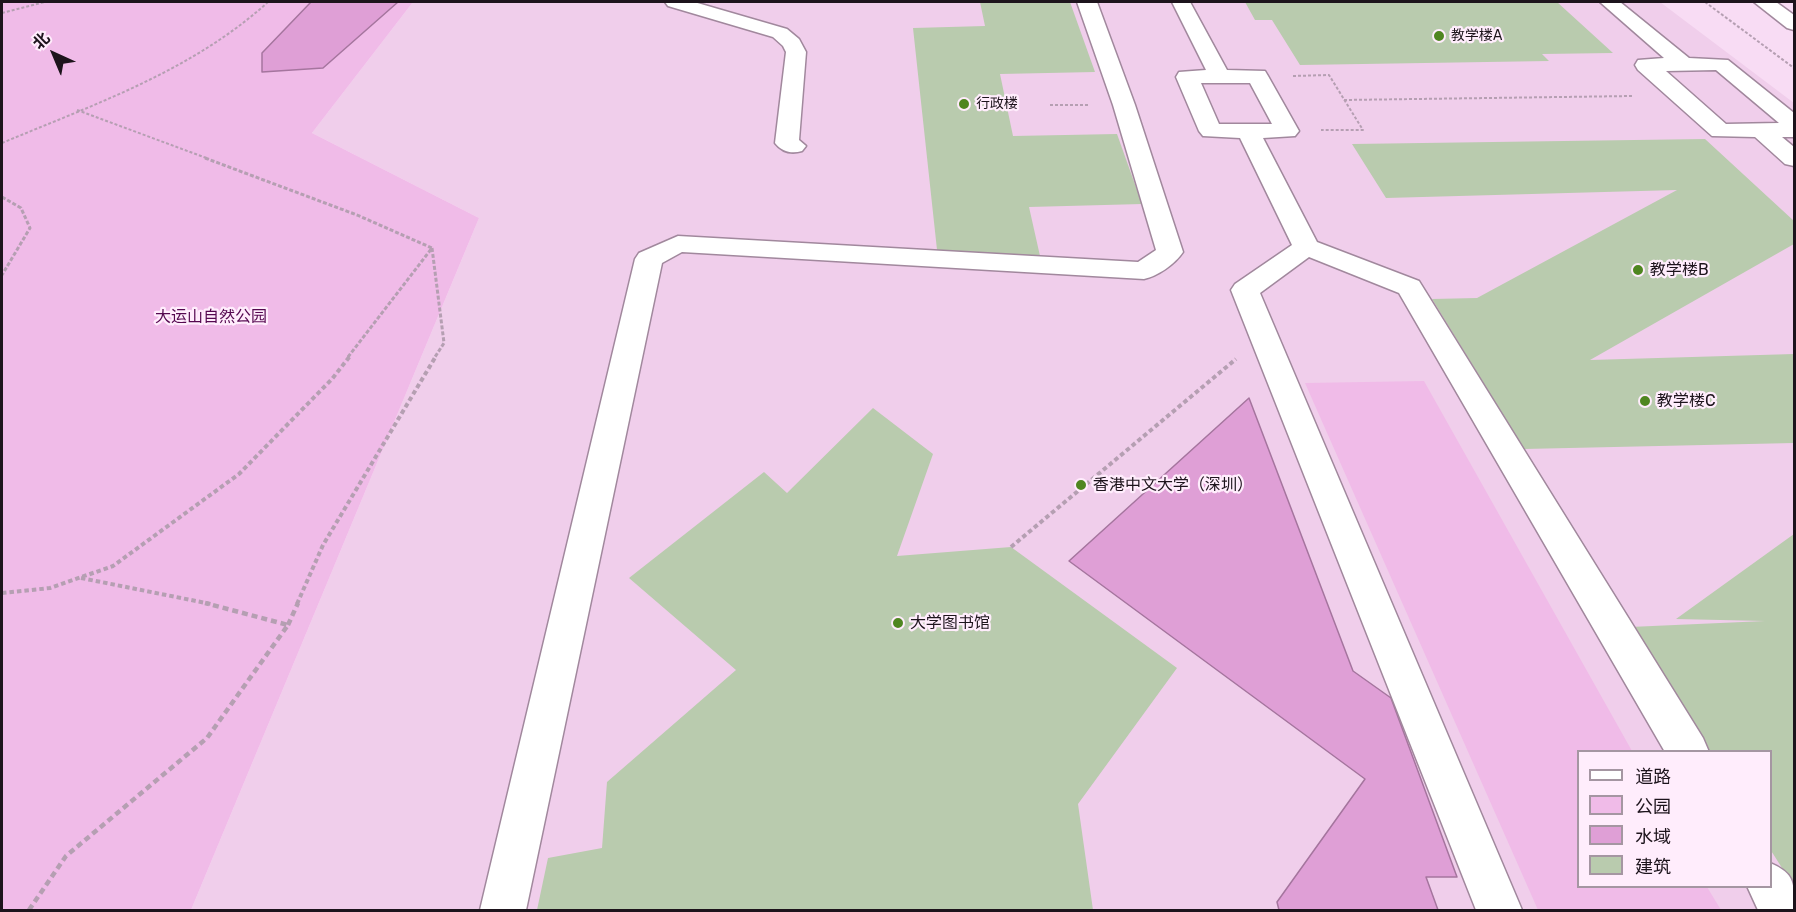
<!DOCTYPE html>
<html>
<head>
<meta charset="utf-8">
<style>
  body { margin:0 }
  #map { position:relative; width:1796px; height:912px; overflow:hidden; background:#f8dcf4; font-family:Rubik,"Noto Sans SC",sans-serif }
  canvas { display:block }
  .frame { position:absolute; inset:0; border:3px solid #1d141c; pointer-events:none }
  .legend { position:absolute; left:1577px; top:750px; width:195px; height:138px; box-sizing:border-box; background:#ffedfc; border:2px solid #a596a2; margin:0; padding:8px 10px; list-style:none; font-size:18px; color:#1d141c }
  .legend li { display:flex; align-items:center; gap:12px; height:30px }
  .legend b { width:30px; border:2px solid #a596a2 }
  .north { position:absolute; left:24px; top:24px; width:60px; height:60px; -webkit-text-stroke:4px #ffedfc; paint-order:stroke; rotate:316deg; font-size:16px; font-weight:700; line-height:24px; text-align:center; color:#1d141c }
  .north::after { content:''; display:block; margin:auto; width:21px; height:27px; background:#1d141c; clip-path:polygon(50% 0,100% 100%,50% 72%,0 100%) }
</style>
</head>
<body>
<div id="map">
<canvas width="1796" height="912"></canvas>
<div class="frame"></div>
<ul class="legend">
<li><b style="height:8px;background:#fff"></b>道路</li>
<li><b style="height:16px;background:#f0bbe8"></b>公园</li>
<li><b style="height:16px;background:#df9fd6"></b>水域</li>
<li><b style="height:16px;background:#b9cbae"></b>建筑</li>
</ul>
<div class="north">北</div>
</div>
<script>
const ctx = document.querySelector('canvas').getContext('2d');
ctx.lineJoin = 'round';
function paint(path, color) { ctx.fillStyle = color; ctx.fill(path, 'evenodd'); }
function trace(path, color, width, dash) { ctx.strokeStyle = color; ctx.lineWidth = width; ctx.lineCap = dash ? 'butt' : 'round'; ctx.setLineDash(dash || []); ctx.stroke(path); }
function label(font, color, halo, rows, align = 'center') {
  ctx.font = font + ' Rubik,"Noto Sans SC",sans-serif'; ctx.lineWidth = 4.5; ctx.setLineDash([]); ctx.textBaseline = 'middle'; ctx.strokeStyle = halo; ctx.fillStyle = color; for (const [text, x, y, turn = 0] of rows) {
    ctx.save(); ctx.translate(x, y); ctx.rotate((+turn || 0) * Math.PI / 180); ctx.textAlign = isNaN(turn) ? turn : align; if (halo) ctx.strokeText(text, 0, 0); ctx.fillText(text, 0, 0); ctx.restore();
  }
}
const built = new Path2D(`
  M413,2H1660L1794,103V910H191L479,218L312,133ZM1578,752H1770V886H1578Z`);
const green = new Path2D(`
  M2,2H413L312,133L479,218L191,910H2Z
  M1424,381L1632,751L1578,752V886L1707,887L1721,910H1538L1305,383Z`);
const water = new Path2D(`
  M311,2H398L323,68L262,72V53Z
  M1249,398L1353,671L1391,698L1457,877H1426L1438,910H1279L1277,902L1365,779L1069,561Z`);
const building = new Path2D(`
  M980,2H1070L1095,72L1000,74L1013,136L1117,134L1142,204L1029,207L1040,256L938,259L913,28L985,26Z
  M1245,2H1557L1613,53L1542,54L1549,61L1300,65L1272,20H1255Z
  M1705,139L1794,221V244L1590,360L1794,354V443L1524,449L1432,299L1477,298L1677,190L1386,198L1352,144Z
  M873,408L933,454L897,556L1011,547L1177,668L1078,804L1093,910H537L548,858L602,848L607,782L736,670L629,578L764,472L787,493Z
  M1794,534V887L1770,849V752H1709L1630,627L1765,621L1676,619Z`);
const pathFar3 = new Path2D(`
  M1705,2L1794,68
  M2,13L45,2
  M1293,76L1329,75L1363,130H1321
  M1344,100L1632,96
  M1050,105H1090
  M77,110L209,159
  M2,143C95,104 192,71 268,2`);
const pathFar2 = new Path2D(`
  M205,158L357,215L432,248L348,357
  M2,197L21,208L30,228L2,275
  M432,248L444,343L435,357`);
const pathFar1 = new Path2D(`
  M1011,547L1236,359
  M81,578L211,604
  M2,593L50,588L113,566L239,474L332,379L350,356
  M297,604L323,545L436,356`);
const path = new Path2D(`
  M288,625L298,603
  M29,910L66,856L207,738L288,625L205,603`);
const minor = new Path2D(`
  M665,2H694L787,29L799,39L806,52L799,140L806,146L802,151C792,154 782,152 775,143L786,52L783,46L773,37L668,6Z
  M1077,2H1097L1135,105L1183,252C1175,264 1158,276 1144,279L682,252L662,263L526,910H480L635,259L639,253L678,236L1138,262L1156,250L1113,105Z
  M1172,2H1190L1227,70L1265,71L1268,76L1299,131L1295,136L1263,138L1317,242L1419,281L1703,738L1709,752H1665L1399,293L1309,257L1260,293L1522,910H1476L1231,290L1235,284L1292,245L1240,138L1203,136L1199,131L1176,77L1179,72L1206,70ZM1201,83H1250L1272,124H1219Z
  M1600,2H1620L1689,58L1728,60L1794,113V137H1782L1794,147V166L1785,164L1755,137L1712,136L1638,70L1635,65L1638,60L1664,58ZM1716,70L1779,123L1726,124L1666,71Z
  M1770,863C1796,874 1794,884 1794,910H1758L1747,886H1770Z`);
const major = new Path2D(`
  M1754,2H1776L1794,15V30L1787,28Z`);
const markers = [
  [1439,36,6,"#4f8620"],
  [964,104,6,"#4f8620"],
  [1638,270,6,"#4f8620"],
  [1645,401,6,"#4f8620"],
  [1081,485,6,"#4f8620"],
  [898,623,6,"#4f8620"]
];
const farPoinames = [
  ["教学楼A",1451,36],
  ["行政楼",976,104]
];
const poiNames = [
  ["教学楼B",1650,270],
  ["教学楼C",1657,401],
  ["香港中文大学（深圳）",1093,485],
  ["大学图书馆",910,623]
];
const parkNames = [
  ["大运山自然公园",211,317]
];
paint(built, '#f0ceeb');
paint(green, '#f0bbe8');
paint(water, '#df9fd6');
trace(water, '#a5759e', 1.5);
paint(building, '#b9cbae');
trace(minor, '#a1889d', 3);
trace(major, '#a1889d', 3);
trace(pathFar3, '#b59fb2', 2, [3, 2]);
trace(pathFar2, '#b59fb2', 3, [4, 2]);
trace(pathFar1, '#b59fb2', 4, [4.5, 3]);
trace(path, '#b59fb2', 4.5, [6, 4]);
paint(minor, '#fff');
paint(major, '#fff');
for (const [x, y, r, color] of markers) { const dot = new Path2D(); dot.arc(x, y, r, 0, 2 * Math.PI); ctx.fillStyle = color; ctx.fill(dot); trace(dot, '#ffedfc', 2); }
label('14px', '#1d141c', '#ffedfc', farPoinames, 'left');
label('16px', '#1d141c', '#ffedfc', poiNames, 'left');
label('16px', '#550850', '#ffedfc', parkNames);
</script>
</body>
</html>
